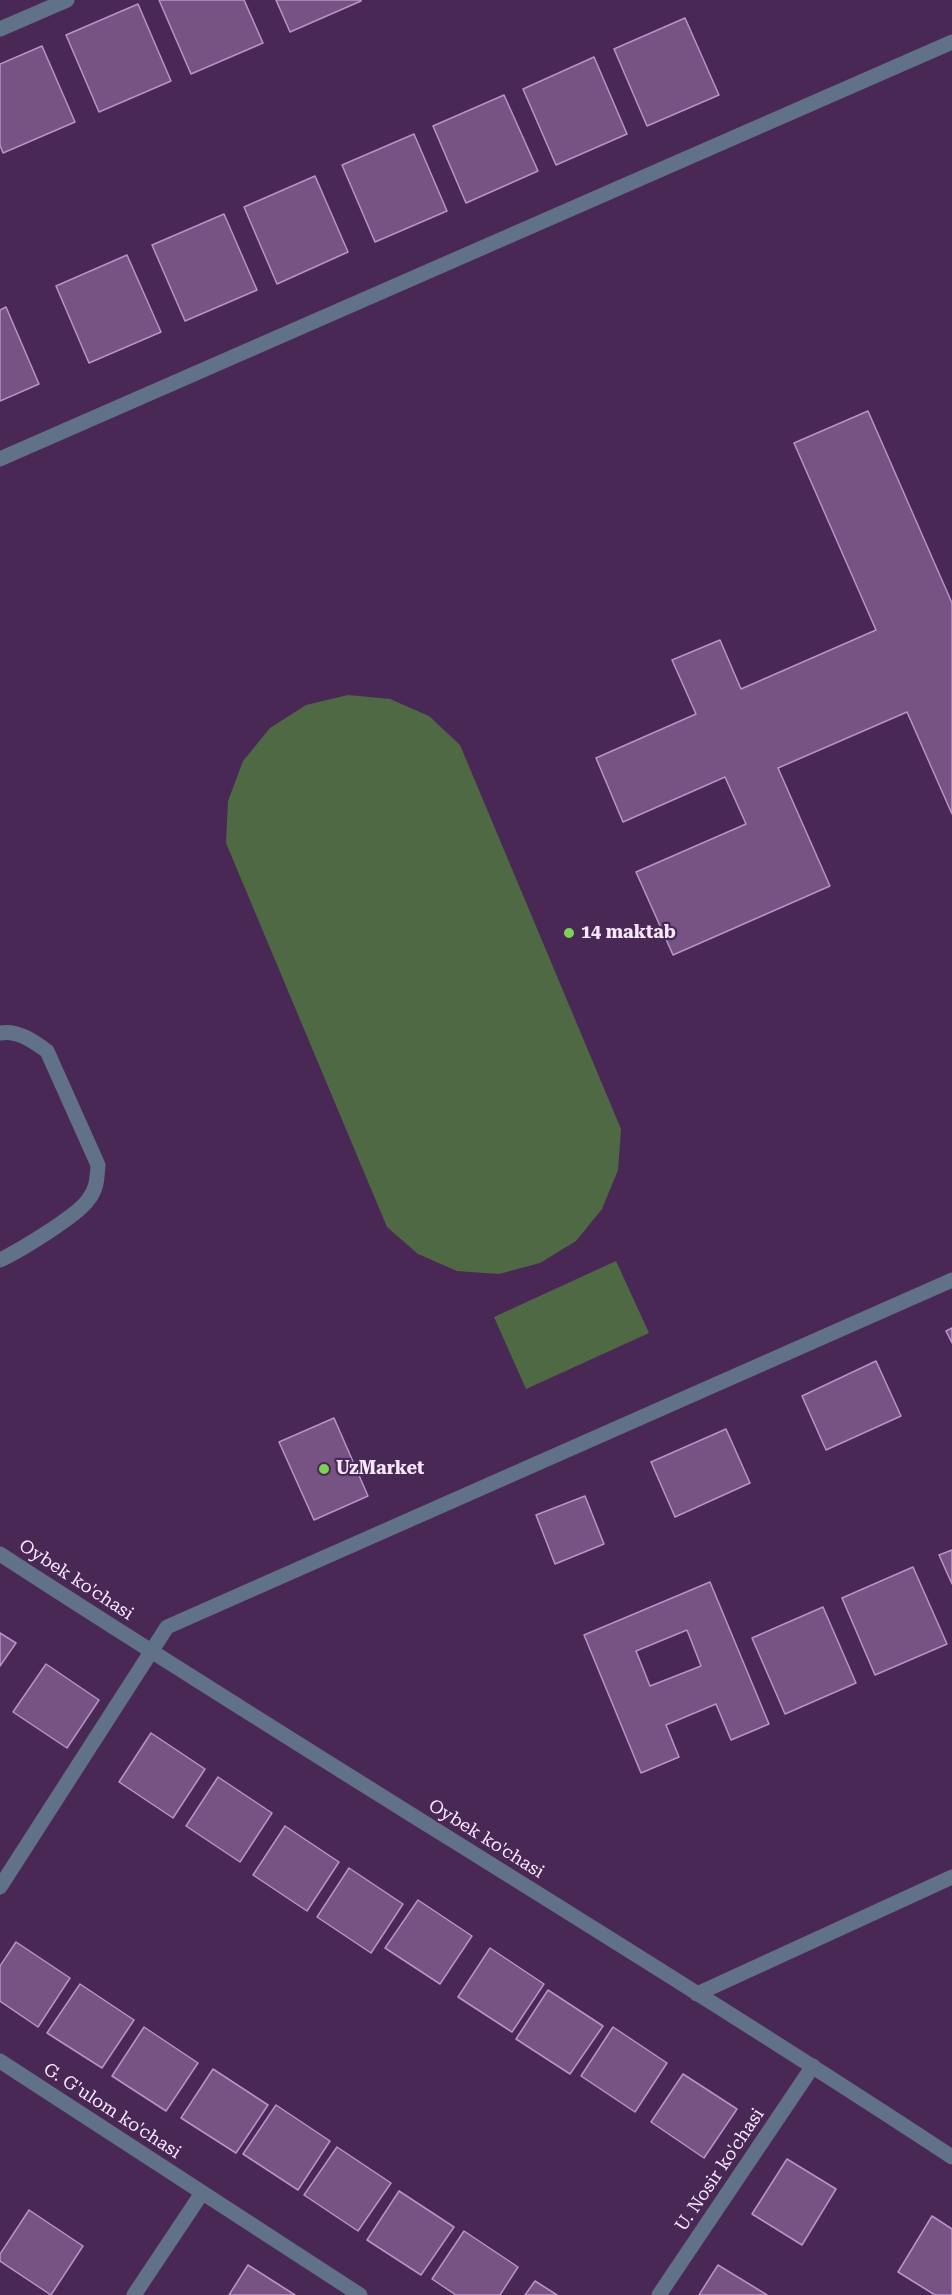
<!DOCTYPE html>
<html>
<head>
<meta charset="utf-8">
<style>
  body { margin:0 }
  canvas { display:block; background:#4a2856 }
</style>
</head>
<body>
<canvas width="952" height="2295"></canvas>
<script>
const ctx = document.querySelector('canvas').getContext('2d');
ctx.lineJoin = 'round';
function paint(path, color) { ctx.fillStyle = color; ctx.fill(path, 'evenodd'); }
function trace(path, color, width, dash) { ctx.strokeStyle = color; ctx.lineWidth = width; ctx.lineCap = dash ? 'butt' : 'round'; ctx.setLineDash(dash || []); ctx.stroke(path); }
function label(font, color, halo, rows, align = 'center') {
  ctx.font = font + ' "Roboto Serif",serif'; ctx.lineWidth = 4.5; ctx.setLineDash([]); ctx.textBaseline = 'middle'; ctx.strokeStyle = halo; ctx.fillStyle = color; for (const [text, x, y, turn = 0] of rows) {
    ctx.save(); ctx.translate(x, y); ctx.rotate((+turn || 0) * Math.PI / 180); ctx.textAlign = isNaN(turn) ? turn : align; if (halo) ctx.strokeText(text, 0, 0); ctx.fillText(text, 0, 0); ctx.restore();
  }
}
const green = new Path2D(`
  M348,695L390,699L429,716L460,745L621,1129L618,1170L602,1209L576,1241L540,1263L499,1274L457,1271L418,1254L387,1227L226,843L228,801L243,761L270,728L306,705Z
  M616,1261L649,1333L526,1389L494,1317Z`);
const building = new Path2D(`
  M159,0H244L263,43L191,74Z
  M276,0H361V1L290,32Z
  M138,4L171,81L99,112L66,35Z
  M685,18L719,95L647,126L614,49Z
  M42,46L75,122L3,153L0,145V64Z
  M594,57L627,134L556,165L523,89Z
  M504,95L538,171L466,203L433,126Z
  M414,134L447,211L375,242L342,165Z
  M315,176L348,252L277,284L244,207Z
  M224,214L257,290L185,321L152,245Z
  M127,255L161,332L89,363L56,286Z
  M6,307L39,384L0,401V310Z
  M868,411L952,603V814L907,712L778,768L830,886L673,955L636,872L746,824L725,777L623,822L596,758L696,714L672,660L720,640L741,689L876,630L794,443Z
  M952,1328V1343L946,1331Z
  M876,1361L901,1416L826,1450L802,1396Z
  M334,1418L368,1496L314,1520L279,1442Z
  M726,1429L750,1483L675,1517L651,1462Z
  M585,1496L604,1544L555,1564L536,1515Z
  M952,1550V1584L939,1555Z
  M913,1567L947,1644L875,1675L842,1598Z
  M710,1582L769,1724L731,1740L716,1704L666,1725L679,1757L641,1773L584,1635ZM687,1630L701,1666L650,1686L636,1651Z
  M823,1607L856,1683L785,1714L752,1638Z
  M0,1633L16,1643L0,1666Z
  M46,1664L99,1700L67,1748L13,1712Z
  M151,1733L205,1769L173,1818L119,1782Z
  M218,1777L272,1813L240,1862L186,1826Z
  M285,1826L339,1862L307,1911L253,1875Z
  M349,1868L403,1904L371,1953L317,1917Z
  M418,1900L472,1936L440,1984L385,1948Z
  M16,1942L70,1978L38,2027L0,2001V1966Z
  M490,1948L544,1984L512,2032L458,1997Z
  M80,1984L134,2020L102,2068L47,2033Z
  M548,1990L603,2026L570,2074L516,2039Z
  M144,2027L198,2063L166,2111L112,2076Z
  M613,2027L667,2063L635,2112L581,2076Z
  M213,2069L268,2105L236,2153L181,2118Z
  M683,2074L737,2109L704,2158L651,2122Z
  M276,2105L330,2141L298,2190L243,2154Z
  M337,2147L391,2183L358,2231L304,2195Z
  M787,2159L836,2189L802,2245L752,2214Z
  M399,2191L454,2227L421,2275L367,2240Z
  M29,2210L83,2246L51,2295L0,2261V2254Z
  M932,2216L952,2229V2295H935L898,2272Z
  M464,2231L518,2267L500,2295H456L432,2279Z
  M248,2265L295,2295H229Z
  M718,2265L767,2295H699Z
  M535,2281L557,2295H525Z`);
const lane = new Path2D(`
  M0,29L67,0
  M0,1033C18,1030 33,1041 47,1051L98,1165C97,1179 97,1189 88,1200C77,1216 19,1251 0,1260`);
const street = new Path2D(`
  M0,459L952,42
  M0,1554C315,1759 638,1951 952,2157
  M0,1887L167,1627L952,1280
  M697,1994L952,1877
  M0,2061L360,2295
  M134,2295L202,2193
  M659,2295L813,2066`);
const markers = [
  [569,933,6,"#7dd154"],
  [324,1469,6,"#7dd154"]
];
const poiNames = [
  ["14 maktab",581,933],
  ["UzMarket",336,1469]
];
const streetNames = [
  ["Oybek ko'chasi",76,1580,33],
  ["Oybek ko'chasi",486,1839,32],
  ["G. G'ulom ko'chasi",112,2111,33],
  ["U. Nosir ko'chasi",720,2170,-56]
];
paint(green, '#4e6943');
paint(building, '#775384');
trace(building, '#b993c8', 1.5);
trace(lane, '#617187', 15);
trace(street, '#617187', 15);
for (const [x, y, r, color] of markers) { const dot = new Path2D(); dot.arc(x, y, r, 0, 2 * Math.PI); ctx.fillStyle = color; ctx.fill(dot); trace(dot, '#4a2856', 2); }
label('bold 18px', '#f8e8fe', '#4a2856', poiNames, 'left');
label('18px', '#f8e8fe', '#4a2856', streetNames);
</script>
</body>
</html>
